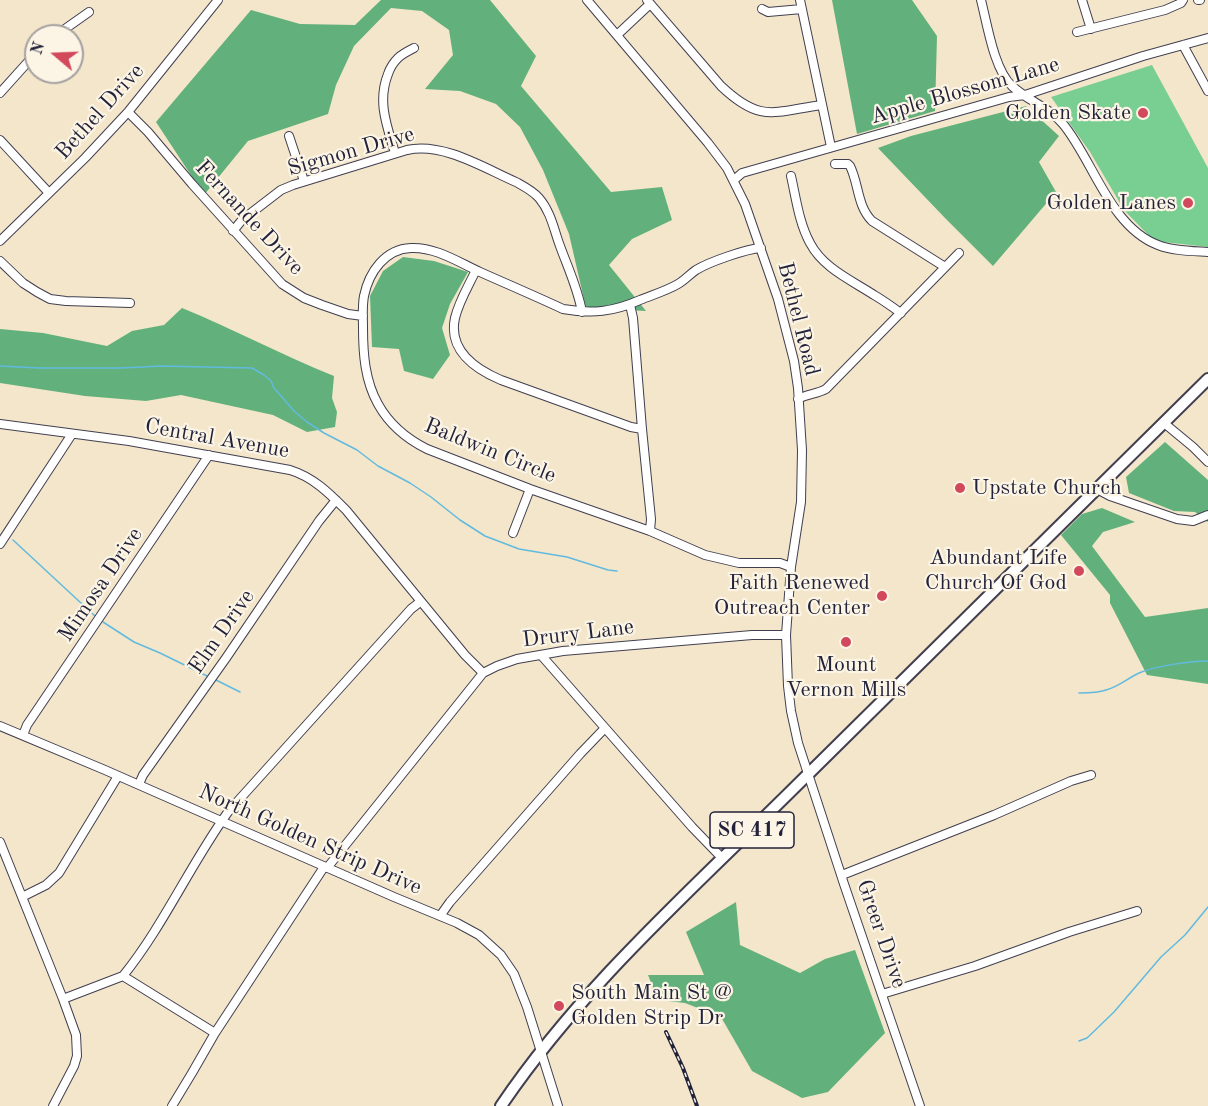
<!DOCTYPE html>
<html>
<head>
<meta charset="utf-8">
<style>
  body { margin:0 }
  #map { position:relative; width:1208px; height:1106px; overflow:hidden; background:#f3e6ca; font-family:"Old Standard TT",serif }
  canvas { display:block }
  .north { position:absolute; left:24px; top:24px; width:60px; height:60px; box-sizing:border-box; background:#fcf5e5; border:2px solid #a5a1a1; border-radius:50%; rotate:289deg; font-size:16px; font-weight:700; line-height:24px; text-align:center; color:#22223b }
  .north::after { content:''; display:block; margin:auto; width:21px; height:27px; background:#d1495b; clip-path:polygon(50% 0,100% 100%,50% 72%,0 100%) }
</style>
</head>
<body>
<div id="map">
<canvas width="1208" height="1106"></canvas>
<div class="north">N</div>
</div>
<script>
const ctx = document.querySelector('canvas').getContext('2d');
ctx.lineJoin = 'round';
function paint(path, color) { ctx.fillStyle = color; ctx.fill(path, 'evenodd'); }
function trace(path, color, width, dash) { ctx.strokeStyle = color; ctx.lineWidth = width; ctx.lineCap = dash ? 'butt' : 'round'; ctx.setLineDash(dash || []); ctx.stroke(path); }
function label(font, color, halo, rows, align = 'center') {
  ctx.font = font + ' "Old Standard TT",serif'; ctx.lineWidth = 4.5; ctx.setLineDash([]); ctx.textBaseline = 'middle'; ctx.strokeStyle = halo; ctx.fillStyle = color; for (const [text, x, y, turn = 0] of rows) {
    ctx.save(); ctx.translate(x, y); ctx.rotate((+turn || 0) * Math.PI / 180); ctx.textAlign = isNaN(turn) ? turn : align; if (halo) ctx.strokeText(text, 0, 0); ctx.fillText(text, 0, 0); ctx.restore();
  }
}
const green = new Path2D(`
  M1152,65L1208,168V247L1154,241L1124,210L1090,152L1051,97Z`);
const forest = new Path2D(`
  M381,0H490L536,56L521,86L611,192L662,187L672,220L632,239L609,265L646,311L586,308L569,234L543,170L520,127L496,104L460,91L425,89L453,55L449,30L422,11L391,8L354,46L336,85L328,114L248,141L204,195L156,122L251,10L300,24L355,25Z
  M832,0H912L937,36L935,111L857,134Z
  M1026,106L1059,136L1039,162L1056,192L993,266L945,218L878,148L911,136Z
  M403,257L434,261L468,272L450,304L442,328L450,355L433,379L404,371L399,349L372,347L370,296L383,271Z
  M182,308C233,329 282,355 334,376L332,398L337,412L335,427L307,432L273,415L181,395L146,401L85,396L0,383V329L43,333L107,346L132,331L164,325Z
  M1165,442L1208,480V522L1195,512L1174,511L1129,493L1126,477Z
  M1102,508L1135,522L1103,532L1092,546L1145,617L1208,608V684L1147,675L1110,603V595L1061,535L1082,514Z
  M736,902L740,945L800,973L825,959L855,950L885,1033L828,1092L802,1098L752,1071L721,1017L685,1003L658,1000L648,975H704L686,932Z`);
const stream = new Path2D(`
  M0,366L39,368H121L162,366L252,368L264,375L271,381L274,388L294,411L307,422L324,433L357,450L378,466L410,483L431,497L460,520L485,536L519,549L567,557L608,570L617,571
  M13,540L95,616
  M103,622L134,642L160,653L207,676
  M216,680L240,692
  M1079,693C1088,693 1098,693 1106,690C1118,687 1128,678 1139,673C1155,666 1190,661 1208,661
  M1079,1041L1087,1038L1114,1012L1161,957L1185,935L1208,907`);
const minor = new Path2D(`
  M587,0L708,143L727,168L745,204L778,299L794,361L798,388L802,450L801,502L791,567L786,635L788,686L791,711L798,743L844,884L920,1106
  M647,0L721,86C760,123 773,112 821,105
  M800,0L831,147
  M981,0C987,23 994,70 1012,86C1028,101 1049,107 1063,124C1093,160 1110,227 1158,245C1173,251 1192,251 1208,252
  M1082,0L1091,29
  M1198,0H1200
  M762,9L768,12L802,9
  M1077,32L1165,10L1181,3L1183,0
  M617,35L650,4
  M55,36L89,12
  M1183,45L1208,91
  M0,93L36,53
  M128,112L148,132L192,184L282,284L304,298L322,305L348,314L363,316
  M289,136L304,181
  M0,140L49,193
  M395,153C387,126 377,102 388,74C390,68 393,63 398,58C402,54 408,51 414,48
  M835,164H848L850,166C859,184 857,206 872,221L945,267
  M791,176C796,198 799,223 810,243C823,268 851,280 874,295C883,300 892,307 901,313
  M734,180L742,173L1009,97L1025,95L1143,56L1208,38
  M233,231L242,220L281,190L293,185L407,150C443,142 484,168 516,182C525,187 533,191 539,198C551,212 554,230 560,246C568,268 578,289 582,312
  M0,241L85,158L128,112L218,0
  M761,248C746,249 709,262 696,270C690,274 685,280 678,284C666,291 652,295 640,300C613,312 592,314 563,309C535,296 507,284 480,272C458,262 436,247 411,248C385,249 369,272 364,296C362,307 363,318 363,328C363,354 365,381 378,404C389,424 407,439 427,449L530,489L650,531L705,555L739,563H780L791,567
  M0,261L23,283L37,292L50,299L66,301L130,303
  M476,270C469,285 459,301 455,318C448,350 475,369 501,380L631,427L642,429
  M630,305L633,318L642,429L651,519L650,531
  M798,399C807,394 817,394 826,389L959,253
  M1164,423L1193,447L1208,462
  M0,424L129,441L290,470C313,477 329,493 346,510L465,655L483,673
  M1097,489L1110,496L1177,519L1193,521L1208,515
  M513,533L530,489
  M0,544L72,434
  M541,655L692,827L722,858
  M0,726L105,770L394,897L457,923L479,935L501,955L514,974L527,1007L558,1106
  M23,735L27,725L209,455
  M139,784L143,775L226,658L319,521L336,500
  M0,842L63,999L76,1035L77,1056L74,1066L53,1106
  M327,868L483,673L497,666L517,659L563,651L752,635H786
  M842,875L994,815L1071,781L1091,775
  M22,897L46,885L59,873L118,776
  M440,916L450,902L580,754L605,728
  M123,976C164,925 190,865 228,812L411,609L420,602
  M882,994L975,966L1069,932L1137,911
  M63,999L123,976L215,1033
  M172,1106L192,1073L215,1033L324,867`);
const major = new Path2D(`
  M501,1106C580,989 687,894 787,795C927,656 1068,518 1208,379`);
const rail = new Path2D(`
  M666,1032L683,1068L697,1106`);
const markers = [
  [1143,113,6,"#d1495b"],
  [1188,203,6,"#d1495b"],
  [960,488,6,"#d1495b"],
  [1079,571,6,"#d1495b"],
  [882,596,6,"#d1495b"],
  [846,642,6,"#d1495b"],
  [559,1006,6,"#d1495b"]
];
const shields = [
  [752,830,84]
];
const shieldNames = [
  ["SC 417",752,830]
];
const streetNames = [
  ["Apple Blossom Lane",965,91,-16],
  ["Bethel Drive",100,112,-48],
  ["Sigmon Drive",351,152,-16],
  ["Fernande Drive",249,218,47],
  ["Bethel Road",798,319,76],
  ["Central Avenue",217,439,10],
  ["Baldwin Circle",490,451,22],
  ["Mimosa Drive",101,585,-56],
  ["Elm Drive",222,632,-55],
  ["Drury Lane",578,634,-7],
  ["North Golden Strip Drive",310,840,24],
  ["Greer Drive",881,934,71]
];
const poiNames = [
  ["Golden Skate",1131,113],
  ["Golden Lanes",1176,203],
  ["Upstate Church",972,488,"left"],
  ["Abundant Life",1067,558],
  ["Church Of God",1067,583],
  ["Faith Renewed",870,583],
  ["Outreach Center",870,608],
  ["Mount",846,665,"center"],
  ["Vernon Mills",846,690,"center"],
  ["South Main St @",571,993,"left"],
  ["Golden Strip Dr",571,1018,"left"]
];
paint(green, '#79ce92');
paint(forest, '#62b17c');
trace(stream, '#61badf', 1.5);
trace(minor, '#413f50', 10);
trace(major, '#413f50', 14);
trace(minor, '#fff', 8);
trace(major, '#fff', 10);
trace(rail, '#22223b', 4);
trace(rail, '#fcf5e5', 1.5, [4.5]);
for (const [x, y, r, color] of markers) { const dot = new Path2D(); dot.arc(x, y, r, 0, 2 * Math.PI); ctx.fillStyle = color; ctx.fill(dot); trace(dot, '#fcf5e5', 2); }
for (const [x, y, w] of shields) { const box = new Path2D(); box.roundRect(x - w / 2, y - 18, w, 36, 4.5); ctx.fillStyle = '#fcf5e5'; ctx.fill(box); trace(box, '#22223b', 1.5); }
label('bold 21px', '#22223b', null, shieldNames);
label('22px', '#22223b', '#fcf5e5', streetNames);
label('22px', '#22223b', '#fcf5e5', poiNames, 'right');
</script>
</body>
</html>
